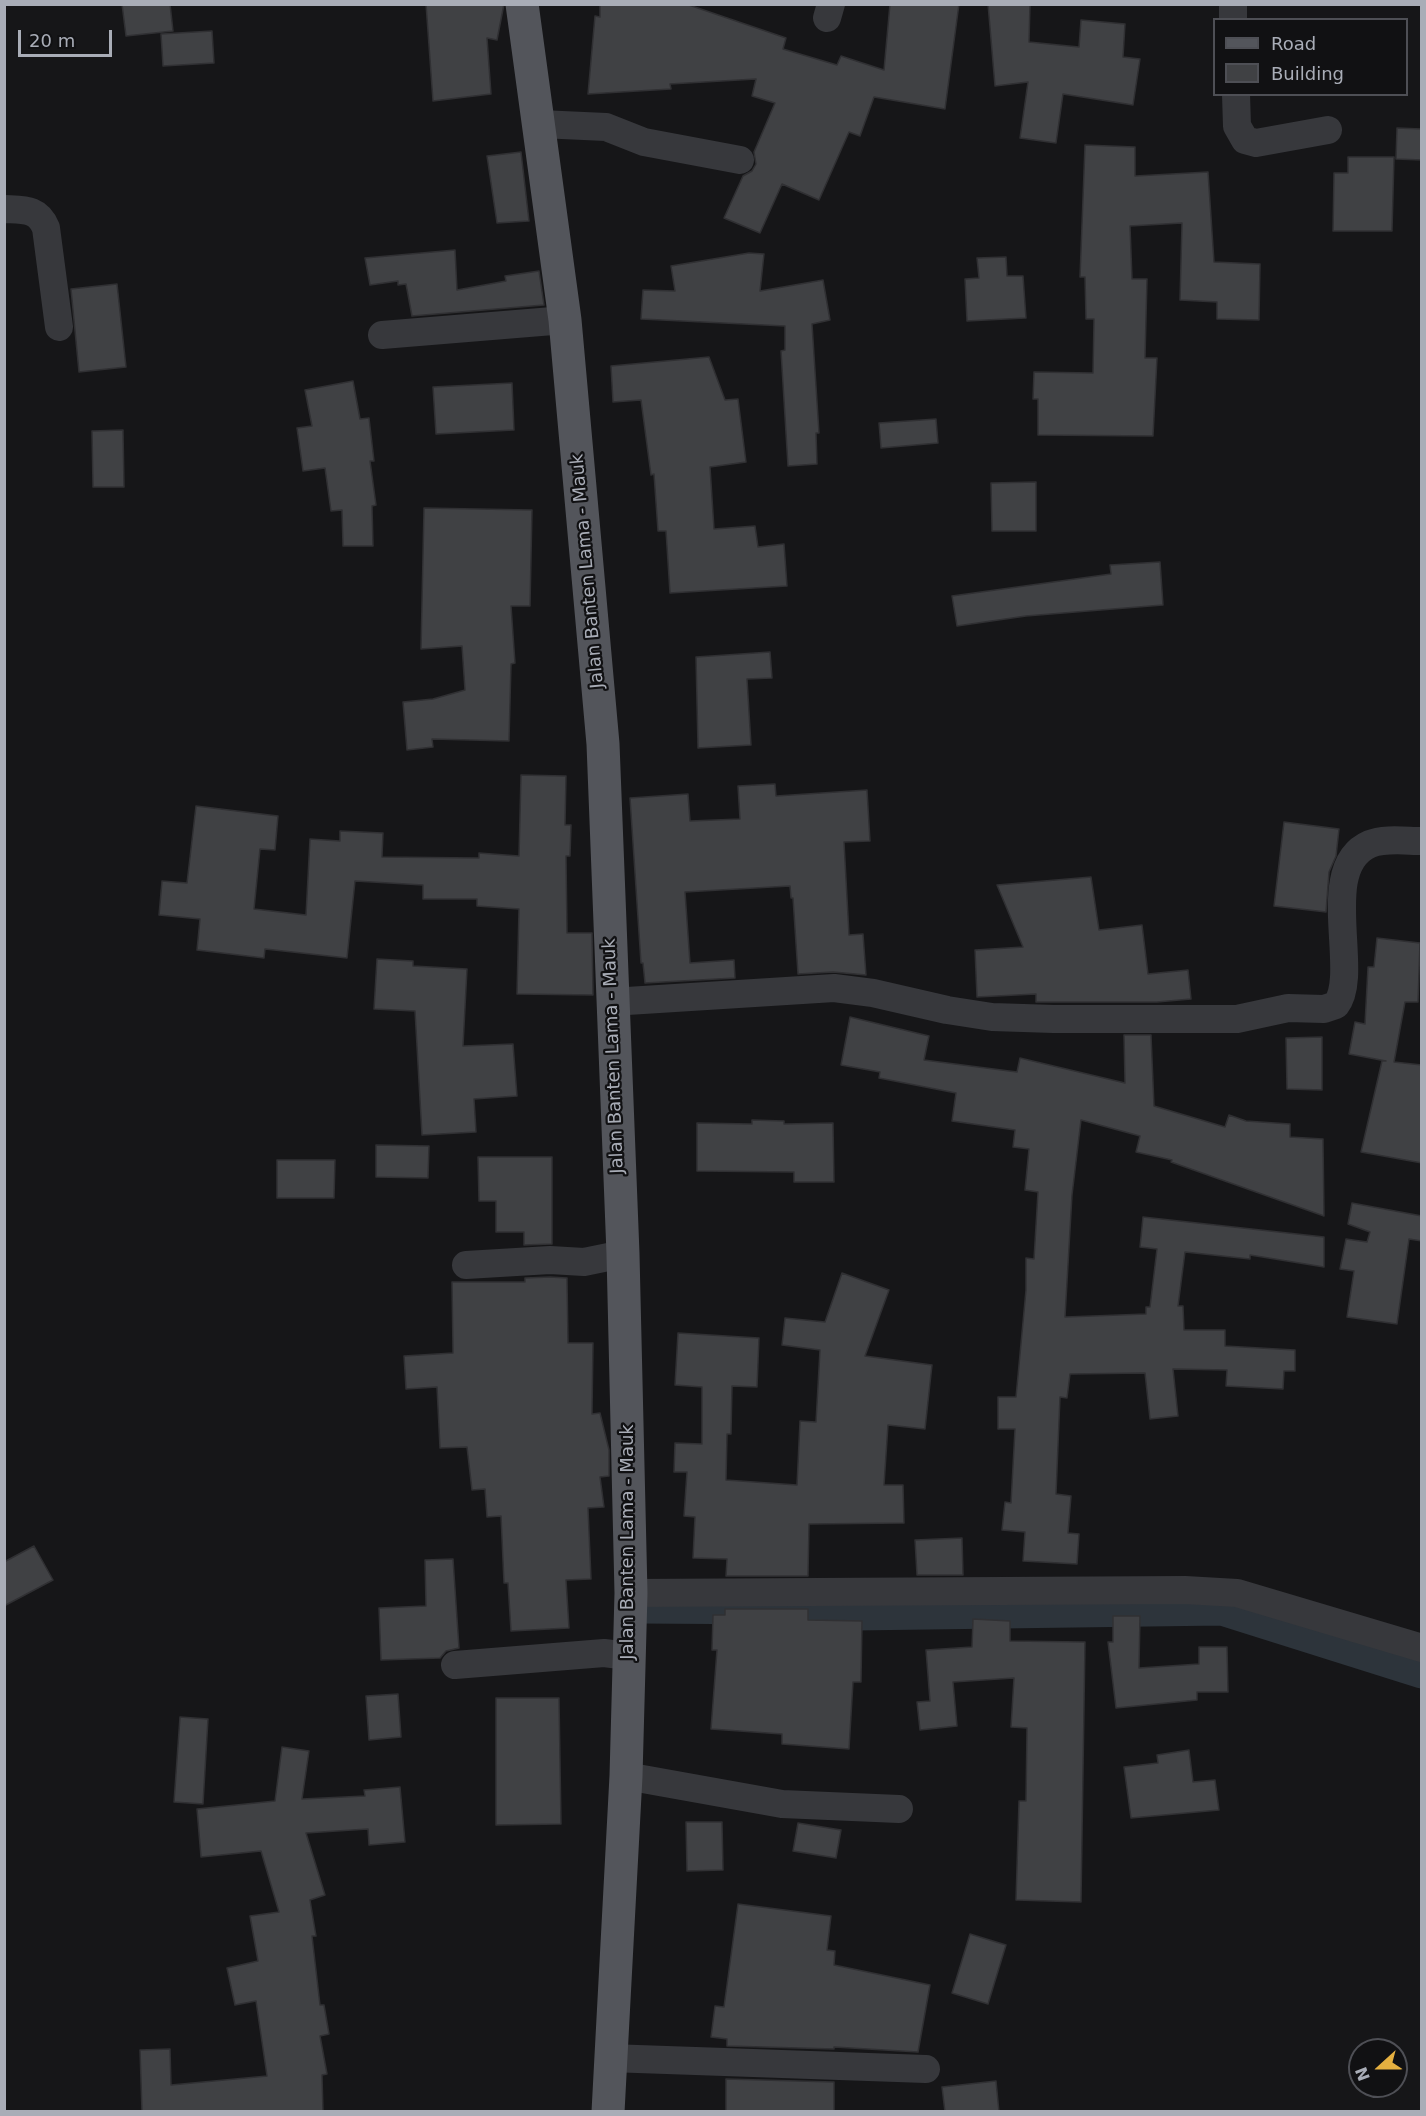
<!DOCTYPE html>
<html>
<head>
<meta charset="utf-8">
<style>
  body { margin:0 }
  #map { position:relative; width:1426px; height:2116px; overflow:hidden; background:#161618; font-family:"DejaVu Sans",sans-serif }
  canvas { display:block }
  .frame { position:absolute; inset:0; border:6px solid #a9adb7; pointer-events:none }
  .legend { position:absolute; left:1213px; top:18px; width:195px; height:78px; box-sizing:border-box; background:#111113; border:2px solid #4e4f55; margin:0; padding:8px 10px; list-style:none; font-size:18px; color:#a9adb7 }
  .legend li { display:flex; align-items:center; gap:12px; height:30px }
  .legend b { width:30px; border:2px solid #4e4f55 }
  .north { position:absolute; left:1348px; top:2038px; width:60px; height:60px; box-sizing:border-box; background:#111113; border:2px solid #4e4f55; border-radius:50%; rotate:249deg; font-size:16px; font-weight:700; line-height:24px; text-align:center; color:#a9adb7 }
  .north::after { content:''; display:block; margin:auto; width:21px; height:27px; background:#e5b040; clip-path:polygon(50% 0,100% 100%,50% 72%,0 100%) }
  .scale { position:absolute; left:18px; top:30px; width:94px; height:27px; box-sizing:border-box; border:3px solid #a9adb7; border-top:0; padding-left:8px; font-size:18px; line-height:21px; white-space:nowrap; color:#a9adb7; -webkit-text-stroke:4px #111113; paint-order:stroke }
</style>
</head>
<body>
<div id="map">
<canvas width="1426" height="2116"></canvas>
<div class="frame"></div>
<ul class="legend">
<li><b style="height:8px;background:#53555b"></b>Road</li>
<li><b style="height:16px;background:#404144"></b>Building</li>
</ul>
<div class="north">N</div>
<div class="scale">20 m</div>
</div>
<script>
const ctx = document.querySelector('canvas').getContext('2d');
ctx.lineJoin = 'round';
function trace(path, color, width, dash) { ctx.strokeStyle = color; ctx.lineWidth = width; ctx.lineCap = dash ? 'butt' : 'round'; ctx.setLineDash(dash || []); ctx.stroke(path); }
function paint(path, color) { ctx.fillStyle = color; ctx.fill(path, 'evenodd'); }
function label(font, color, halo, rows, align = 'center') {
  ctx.font = font + ' "DejaVu Sans",sans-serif'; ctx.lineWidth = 4.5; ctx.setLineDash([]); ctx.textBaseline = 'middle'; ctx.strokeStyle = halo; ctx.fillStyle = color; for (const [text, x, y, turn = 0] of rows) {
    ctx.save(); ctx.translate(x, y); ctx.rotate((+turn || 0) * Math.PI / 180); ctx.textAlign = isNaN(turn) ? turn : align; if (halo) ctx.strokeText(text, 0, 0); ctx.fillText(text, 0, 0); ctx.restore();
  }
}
const canal = new Path2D(`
  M638,1607L790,1608L855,1614L1222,1609L1422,1672`);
const building = new Path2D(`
  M122,4H170L173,31L126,36Z
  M426,4H504L497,40L487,38L491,94L433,101Z
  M600,4H686L786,38L783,49L837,65L841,56L884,70L890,4H959L945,109L874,97L860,136L849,132L819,200L782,184L760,233L724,218L743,176L752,171L756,164L754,152L775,103L752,96L756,79L670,84L671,89L588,94L595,16L600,17Z
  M988,4H1030L1029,42L1079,47L1081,20L1125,24L1123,57L1140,59L1133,105L1063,94L1056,143L1020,138L1028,82L995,86Z
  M212,31L214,63L163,66L161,34Z
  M1397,128L1422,129V160L1396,159Z
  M1085,145L1135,147V176L1208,172L1214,262L1260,264L1259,320L1217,319V302L1180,300L1182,223L1130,226L1132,279H1147L1145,358H1157L1153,436L1038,435V399H1033L1034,372L1093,373L1094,319H1086L1085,277H1080Z
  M521,152L529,221L497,223L487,156Z
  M1348,157H1394L1392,231H1333L1334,173H1348Z
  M455,250L457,290L506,281L505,276L539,271L544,305L412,316L406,284L398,285V281L370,285L365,258Z
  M749,253L764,254L760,291L823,280L830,320L812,324L819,433H816L817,464L788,466L781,351L785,350V326L641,319L643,290L675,291L671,266Z
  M1006,257L1007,276H1023L1026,318L967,321L965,279L979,278L977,258Z
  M117,284L126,367L79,372L71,289Z
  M709,357L725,400L738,399L746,462L710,467L714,529L755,526L758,547L784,544L787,586L670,593L666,531H658L654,474L651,475L641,400L613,402L611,366Z
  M353,381L360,419L369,418L374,461H370L376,505L372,506L373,546H343L342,510L331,511L325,468L303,471L297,428L312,426L305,390Z
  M512,383L514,430L436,434L433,387Z
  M936,419L938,443L881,448L879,423Z
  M123,430L124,487H93L92,431Z
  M1036,482V531H992L991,483Z
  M424,508L532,510L530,606H511L515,663L511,664L509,741L432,739L433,747L407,750L403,702L433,699L465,690L462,646L421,649Z
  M1160,562L1163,605L1026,616L957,626L952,596L1111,574L1110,565Z
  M770,652L772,678L747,679L751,745L698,748L696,657Z
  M521,775L566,776L565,825H571L570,856H566L567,933H592L593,995L517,994L519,909L477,906V899H423V885L355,881L347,958L265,949L264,958L197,950L200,919L159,915L162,881L187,883L196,806L278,816L275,850L260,849L254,909L306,915L310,839L340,841V831L383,833L382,857L479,858V853L519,856Z
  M775,784L776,796L867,790L870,841L844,842L849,935L863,934L866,975L833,972L798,974L793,898H791L790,886L685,892L690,963L734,960L735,978L645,983L643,963H641L630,798L688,794L690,821L740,819L738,786Z
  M1284,822L1339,829L1336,856L1329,872L1326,912L1274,906Z
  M1091,877L1099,930L1142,925L1148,974L1188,970L1191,999L1157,1002H1036V994L977,997L975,950L1023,947L997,885Z
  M1377,938L1420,943L1418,1002H1405L1394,1062L1422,1065V1163L1361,1152L1382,1061H1386L1349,1054L1355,1022L1365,1024L1368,967H1374Z
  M377,959L413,961V966L467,969L463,1046L513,1044L517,1096L474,1099L476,1132L422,1135L415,1011L374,1009Z
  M850,1017L929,1036L924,1060L1017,1072L1020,1058L1125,1083L1124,1035H1151L1154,1106L1225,1127L1229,1115L1246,1121L1290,1124V1137L1323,1139L1324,1216L1171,1162L1172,1160L1136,1152L1140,1136L1081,1120L1072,1195L1065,1317L1146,1314V1307H1150L1157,1249L1140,1247L1143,1217L1324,1237V1267L1250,1255V1259L1185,1252L1178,1306H1183L1184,1330H1225V1346L1295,1350V1371H1284L1283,1389L1226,1386L1227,1370L1173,1369L1178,1416L1150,1419L1145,1373L1070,1374L1067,1398L1060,1397L1056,1494L1071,1496L1068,1533L1079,1534L1077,1564L1023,1561L1025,1532L1002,1530L1005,1502L1011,1503L1015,1429H998V1397H1016L1026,1290V1258L1034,1259L1038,1192L1025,1190L1029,1149L1013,1147L1015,1130L952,1121L956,1093L879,1078L880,1072L841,1065Z
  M1322,1037V1090L1287,1089L1286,1038Z
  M752,1120L784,1121V1124L833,1123L834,1182H794V1172L697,1171V1123L752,1124Z
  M376,1145L429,1146L428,1178L376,1177Z
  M478,1157H552V1244L524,1245V1232H496V1201H479Z
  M277,1160H335L334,1198H277Z
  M1352,1203L1422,1216V1241L1409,1239L1397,1324L1347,1317L1354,1271L1340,1269L1346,1239L1367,1242L1370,1232L1348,1224Z
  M842,1273L889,1290L865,1356L932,1365L925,1429L888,1425L884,1485H903L904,1523L809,1524L808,1576H726L727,1559L693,1558L695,1517L684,1516L687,1472H674L675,1443L702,1444V1387L675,1385L678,1333L759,1338L757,1387L732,1386L731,1434H727L726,1480L797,1485L800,1421L816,1422L820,1350L782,1345L785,1318L825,1322Z
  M550,1277L567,1278L568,1343H593L592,1414L600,1413L609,1450V1476L600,1477L604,1507L588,1508L591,1579L566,1580L569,1628L511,1631L508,1583H504L501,1516L487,1517L485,1489L472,1490L467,1447L440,1448L437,1387L406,1389L404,1356L453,1353L452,1282H525V1278Z
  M962,1538L963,1575H917L915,1540Z
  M34,1546L53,1580L4,1606V1562Z
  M453,1559L459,1648L446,1651L440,1658L381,1660L379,1608L426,1606L425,1560Z
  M725,1609H808V1620L862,1621L861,1682H853L849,1749L782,1744V1734L711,1729L717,1650H712L713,1615H725Z
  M1113,1616H1140L1139,1668L1199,1664V1647H1227L1228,1692H1197V1700L1116,1708L1108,1642H1113Z
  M973,1619L1010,1621V1641L1085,1642L1081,1902L1016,1900L1019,1801H1026L1027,1728L1011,1727L1014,1678L953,1682L957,1726L920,1730L917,1702L930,1701L926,1650L972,1647Z
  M398,1694L401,1737L369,1740L366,1696Z
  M496,1698H559L561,1824L496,1825Z
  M180,1717L208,1719L203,1804L174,1802Z
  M282,1747L309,1751L302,1799L365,1796L364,1790L400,1787L405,1842L369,1845L368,1829L306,1833L325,1895L310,1900L316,1936H312L320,2005H324L329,2034L320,2036L327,2074L322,2075L323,2112H142L140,2050L170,2049L171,2085L267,2076L256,2001L235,2005L227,1968L258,1961L250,1916L279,1912L261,1851L201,1857L197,1809L275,1801Z
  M1189,1750L1193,1782L1215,1780L1219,1810L1131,1818L1124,1767L1158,1763L1157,1755Z
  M686,1822H722L723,1870L687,1871Z
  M798,1823L841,1830L836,1858L793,1851Z
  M738,1904L831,1916L827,1950L835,1951L834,1965L930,1985L918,2052L834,2047V2049L727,2046V2039L711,2037L715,2006L724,2007Z
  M970,1934L1006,1945L988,2004L952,1993Z
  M726,2079L834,2082V2112H726Z
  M996,2081L999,2112H945L942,2087Z`);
const minor = new Path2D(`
  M1233,4V20
  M827,18L831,4
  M1236,94L1237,126L1245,140L1256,143L1328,130
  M540,124L606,127L644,142L740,160
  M4,209C24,210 38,208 46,228L59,327
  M382,335L565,320
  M611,1002L834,988L873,993L947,1010L992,1017L1054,1019H1237L1288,1008L1324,1009L1336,1005C1361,973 1316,867 1370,844C1384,838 1406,841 1422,841
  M466,1265L550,1260L584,1262L623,1254
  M631,1593L1185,1590L1237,1593L1422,1648
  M455,1665L604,1653L628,1656
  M626,1776L782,1804L899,1809
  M609,2058L926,2069`);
const primary = new Path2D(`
  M522,4L565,320L603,744L623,1254L631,1593L626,1776L608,2112`);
const streetNames = [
  ["Jalan Banten Lama - Mauk",588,571,-95],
  ["Jalan Banten Lama - Mauk",614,1056,-92],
  ["Jalan Banten Lama - Mauk",628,1542,-90]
];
trace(canal, '#2d343b', 33);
paint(building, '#404144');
trace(building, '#303033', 1.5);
trace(minor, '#37383c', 28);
trace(primary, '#53555b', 33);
label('18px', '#a9adb7', '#111113', streetNames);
</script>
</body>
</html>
